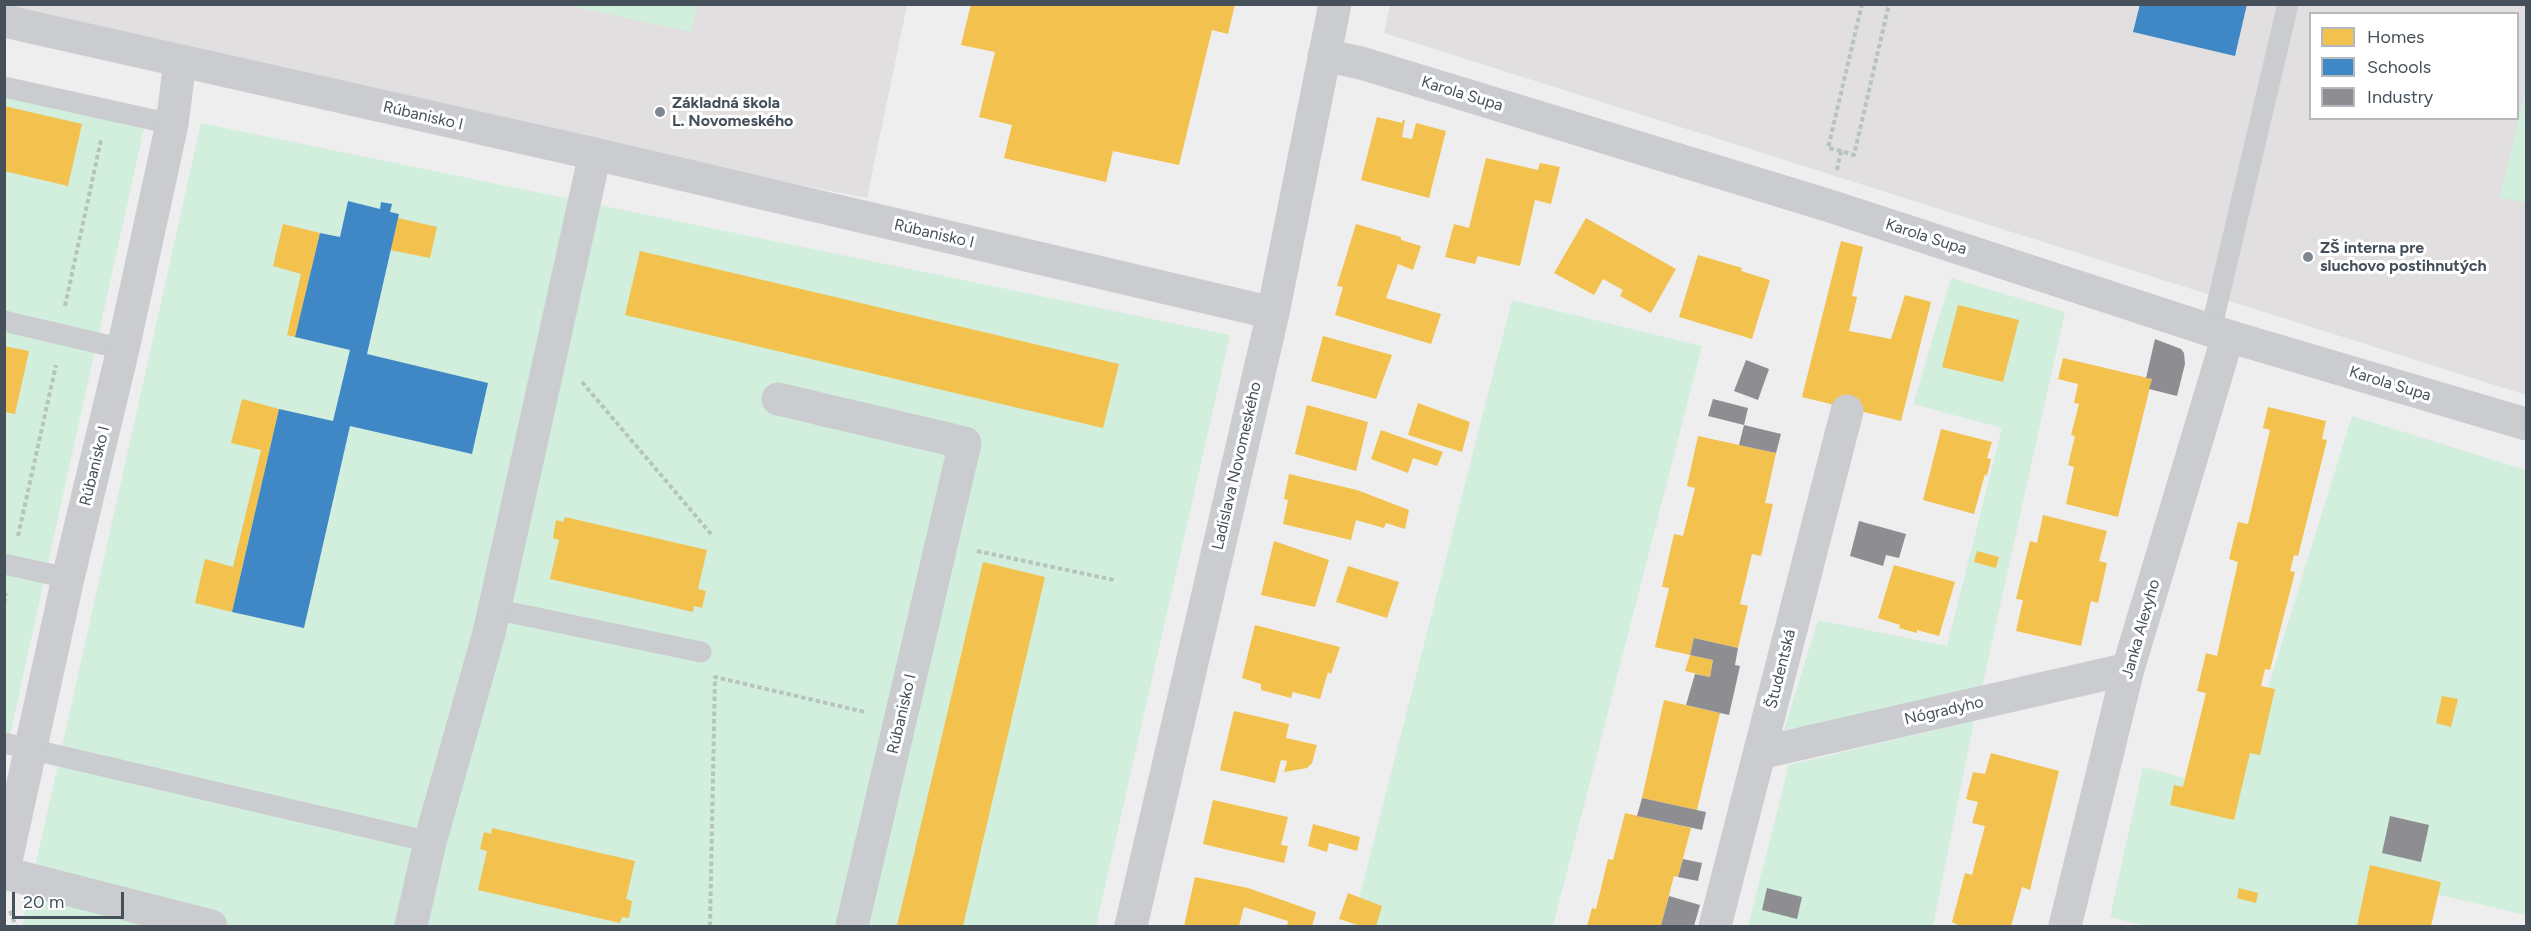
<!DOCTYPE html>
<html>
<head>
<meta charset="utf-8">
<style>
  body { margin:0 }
  #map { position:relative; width:2531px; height:931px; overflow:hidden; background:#efeeee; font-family:Figtree,sans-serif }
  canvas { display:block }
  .frame { position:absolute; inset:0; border:6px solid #45505a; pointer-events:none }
  .legend { position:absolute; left:2309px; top:12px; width:210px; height:108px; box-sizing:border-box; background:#fff; border:2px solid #b5b9bd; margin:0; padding:8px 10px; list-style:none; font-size:18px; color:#45505a }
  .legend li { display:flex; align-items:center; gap:12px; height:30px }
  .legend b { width:30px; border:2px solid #b5b9bd }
  .scale { position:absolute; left:12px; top:892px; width:112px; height:27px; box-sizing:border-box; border:3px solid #45505a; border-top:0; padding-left:8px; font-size:18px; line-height:21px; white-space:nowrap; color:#45505a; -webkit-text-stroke:4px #fff; paint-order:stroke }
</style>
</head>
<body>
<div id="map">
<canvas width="2531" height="931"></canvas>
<div class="frame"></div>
<ul class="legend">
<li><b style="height:16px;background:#f2c14e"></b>Homes</li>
<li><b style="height:16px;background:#3f88c5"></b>Schools</li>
<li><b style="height:16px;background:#8d8d92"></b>Industry</li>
</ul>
<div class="scale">20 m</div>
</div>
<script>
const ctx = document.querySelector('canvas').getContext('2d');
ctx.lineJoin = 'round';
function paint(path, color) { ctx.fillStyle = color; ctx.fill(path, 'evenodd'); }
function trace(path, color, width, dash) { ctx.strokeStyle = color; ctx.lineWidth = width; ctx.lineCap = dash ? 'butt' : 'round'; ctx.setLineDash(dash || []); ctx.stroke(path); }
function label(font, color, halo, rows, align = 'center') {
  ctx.font = font + ' Figtree,sans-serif'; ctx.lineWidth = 6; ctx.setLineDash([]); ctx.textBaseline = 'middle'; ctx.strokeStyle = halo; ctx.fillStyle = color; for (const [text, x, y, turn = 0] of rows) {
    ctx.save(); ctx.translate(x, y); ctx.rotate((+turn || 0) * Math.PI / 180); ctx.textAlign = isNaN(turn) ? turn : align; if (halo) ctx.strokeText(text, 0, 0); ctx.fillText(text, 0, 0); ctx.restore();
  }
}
const education = new Path2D(`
  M1390,4L2526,5V395L1384,33ZM2310,14H2518V118H2310Z
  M4,5H907L867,198L5,27Z`);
const green = new Path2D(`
  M567,5H697L691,32Z
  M5,79L148,110L8,744L5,743Z
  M2526,88V203L2500,197Z
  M201,123L1230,335L1096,926H22Z
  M1951,278L2065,312L1981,692L1784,730L1818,620L1947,646L2002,428L1913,404Z
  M1512,300L1702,346L1553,926H1352Z
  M2352,416L2526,470V915L2379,881L2366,926H2147L2110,917L2143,767L2236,791Z
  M1974,721L1933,926H1748L1789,765Z`);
const homes = new Path2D(`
  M971,4H1235L1228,34L1212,30L1179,165L1113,151L1106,182L1004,158L1012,125L979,117L995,52L961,45Z
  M4,106L82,124L68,186L4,171Z
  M1377,117L1402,123L1403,120H1405L1402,137L1412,139L1416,123L1446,131L1429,198L1361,180Z
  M1486,158L1538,170L1540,163L1560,167L1551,204L1535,200L1520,266L1478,256L1475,264L1445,257L1454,224L1469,228Z
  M398,218L437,227L430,258L390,250Z
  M1586,218L1676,269L1651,313L1620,296L1623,290L1603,279L1594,295L1554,273Z
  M283,224L320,233L295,337L287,335L301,274L273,266Z
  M1356,224L1401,237V240L1421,246L1413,270L1398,264L1386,298L1441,314L1431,344L1335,315L1343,287L1337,286Z
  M1841,241L1863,247L1852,296L1857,297L1849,331L1891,339L1905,295L1931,302L1901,421L1802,397Z
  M640,251L1119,364L1103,428L625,315Z
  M1698,255L1742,268L1741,271L1770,280L1752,339L1679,317Z
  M1958,305L2019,320L2003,382L1942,367Z
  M1323,336L1392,355L1376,399L1311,381Z
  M4,346L29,351L15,414L4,412Z
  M2063,358L2152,379L2118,517L2066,504L2074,467L2068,465L2075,436L2071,435L2079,404L2074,403L2078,384L2058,379Z
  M242,399L279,409L232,612L195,603L205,559L233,567L261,450L231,443Z
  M1418,403L1470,422L1462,452L1408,435Z
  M1307,405L1368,422L1356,471L1295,454Z
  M2268,407L2326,421L2322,439L2327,440L2298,556L2294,555L2290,571L2295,572L2270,670L2265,669L2261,686L2275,689L2260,755L2250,753L2234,820L2170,805L2174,785L2183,787L2206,693L2197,691L2206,653L2217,656L2238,562L2229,559L2238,522L2248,524L2270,430L2263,428Z
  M1941,429L1992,442L1987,458L1991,459L1987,476L1985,474L1974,514L1923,500Z
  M1381,430L1443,452L1437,466L1413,458L1408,473L1371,459Z
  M1698,436L1776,453L1765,503L1773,504L1761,556L1752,554L1740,604L1748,606L1738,648L1694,638L1690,655L1713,660L1710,677L1685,671L1690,655L1655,647L1669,588L1662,587L1674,534L1683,536L1695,488L1687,486Z
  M1289,474L1357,490L1409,510L1405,529L1386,523L1384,528L1356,520L1351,540L1283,524L1288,500L1284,499Z
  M2043,515L2107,531L2099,561L2107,563L2098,603L2091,601L2081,646L2016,631L2023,600L2016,599L2030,541L2037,543Z
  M565,517L707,550L698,589L706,591L702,608L694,606L693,612L550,579L559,540L553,538L556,520L563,522Z
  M1274,541L1329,560L1315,607L1261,595Z
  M1977,551L1999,557L1996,568L1974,562Z
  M983,562L1045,577L963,926H897Z
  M1894,565L1955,582L1939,636L1917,630V633L1899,628L1900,625L1878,618Z
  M1348,566L1399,582L1387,618L1336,602Z
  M1255,625L1340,647L1331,674L1328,672L1320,699L1293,692L1291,698L1261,690V684L1242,678Z
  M2442,696L2458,699L2451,727L2436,723Z
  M1664,700L1720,713L1697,810L1642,798Z
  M1234,711L1289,724L1286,738L1317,745L1312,763L1307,768L1284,772L1287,761L1281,760L1275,783L1220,770Z
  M1991,753L2059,771L2030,890L2022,887L2011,926H1957L1958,925L1952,922L1965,873L1972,875L1985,826L1972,823L1978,802L1966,799L1973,772L1985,774Z
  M1213,800L1288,817L1281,845L1288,846L1284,863L1203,844Z
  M1625,813L1691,828L1678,877L1674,876L1661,925L1665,926H1587L1592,908L1596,909L1608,859L1613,860Z
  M1313,824L1360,837L1357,851L1329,843L1327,852L1308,846Z
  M492,828L635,861L626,899L632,901L629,918L622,917L620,923L478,890L487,851L480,849L484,832L491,834Z
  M2370,865L2441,882L2431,926H2357Z
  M1195,877L1248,888L1316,912L1312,926H1287L1288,921L1244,907L1239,926H1184Z
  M2239,888L2258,893L2256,903L2237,898Z
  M1348,893L1382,906L1376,926H1361L1339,919Z`);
const schools = new Path2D(`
  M2140,4H2247L2235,56L2133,32Z
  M348,201L380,209L381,202L392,204L390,212L399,214L367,354L488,383L472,454L350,426L304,628L232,612L279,409L333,421L350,350L295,337L320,233L340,237Z`);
const industry = new Path2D(`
  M2155,339L2181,349L2184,353L2185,364L2177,396L2149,389L2152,379L2146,378Z
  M1746,360L1769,369L1758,400L1734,391Z
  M1713,399L1748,408L1744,425L1708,416Z
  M1744,425L1781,434L1776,453L1739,445Z
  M1859,521L1906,534L1899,558L1886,555L1883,566L1850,556Z
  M1694,638L1738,648L1735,665L1740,666L1729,715L1686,705L1695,674L1710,677L1713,660L1690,655Z
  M1642,798L1706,812L1702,830L1637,816Z
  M2390,816L2429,825L2421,862L2382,853Z
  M1683,859L1702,863L1698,881L1678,877Z
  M1767,888L1802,897L1797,919L1762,910Z
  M1669,896L1700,905L1694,926L1661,925Z`);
const path = new Path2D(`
  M1841,151L1828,148L1862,4
  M1837,170L1841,151L1854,155L1889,4
  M65,306L101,140
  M582,382L711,534
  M18,536L56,365
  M977,551L1114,580
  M4,603L6,593
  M10,911L16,926
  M710,926L715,677L865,712`);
const lane = new Path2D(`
  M4,87L172,124
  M4,321L123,349
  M2211,330L2288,4
  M4,564L68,578
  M494,609L701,652
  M4,743L430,842`);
const street = new Path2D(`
  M4,21L595,154L1273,313
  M1324,55L1361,63L1830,206L2228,336L2526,424
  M778,399L965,443L852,926
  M1760,753L2128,669
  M4,870L68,578L123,349L172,124L180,62
  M4,873L211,926
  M411,926L430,842L489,633L595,154
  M1131,926L1273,313L1335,4
  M1715,926L1847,411
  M2065,926L2128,669L2228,336`);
const markers = [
  [660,112,6,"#80878e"],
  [2308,257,6,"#80878e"]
];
const streetNames = [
  ["Karola Supa",1462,94,17],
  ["Rúbanisko I",423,116,13],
  ["Rúbanisko I",934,234,13],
  ["Karola Supa",1926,237,18],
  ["Karola Supa",2390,384,17],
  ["Rúbanisko I",95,466,-76],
  ["Ladislava Novomeského",1237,466,-77],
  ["Janka Alexyho",2141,629,-74],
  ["Študentská",1781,669,-76],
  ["Nógradyho",1944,711,-13],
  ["Rúbanisko I",902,714,-77]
];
const poiNames = [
  ["Základná škola",672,103],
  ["L. Novomeského",672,121],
  ["ZŠ interna pre",2320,248],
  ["sluchovo postihnutých",2320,266]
];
paint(education, '#e1dfe0');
paint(green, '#d2eedd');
paint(homes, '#f2c14e');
paint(schools, '#3f88c5');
paint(industry, '#8d8d92');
trace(path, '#b7c3bf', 4, [4.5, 3]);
trace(lane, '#cacccf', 21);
trace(street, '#cacccf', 33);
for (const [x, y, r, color] of markers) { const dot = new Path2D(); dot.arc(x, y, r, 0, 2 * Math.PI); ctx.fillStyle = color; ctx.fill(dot); trace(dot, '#fff', 2); }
label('16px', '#45505a', '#fff', streetNames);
label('bold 16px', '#45505a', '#fff', poiNames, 'left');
</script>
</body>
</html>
